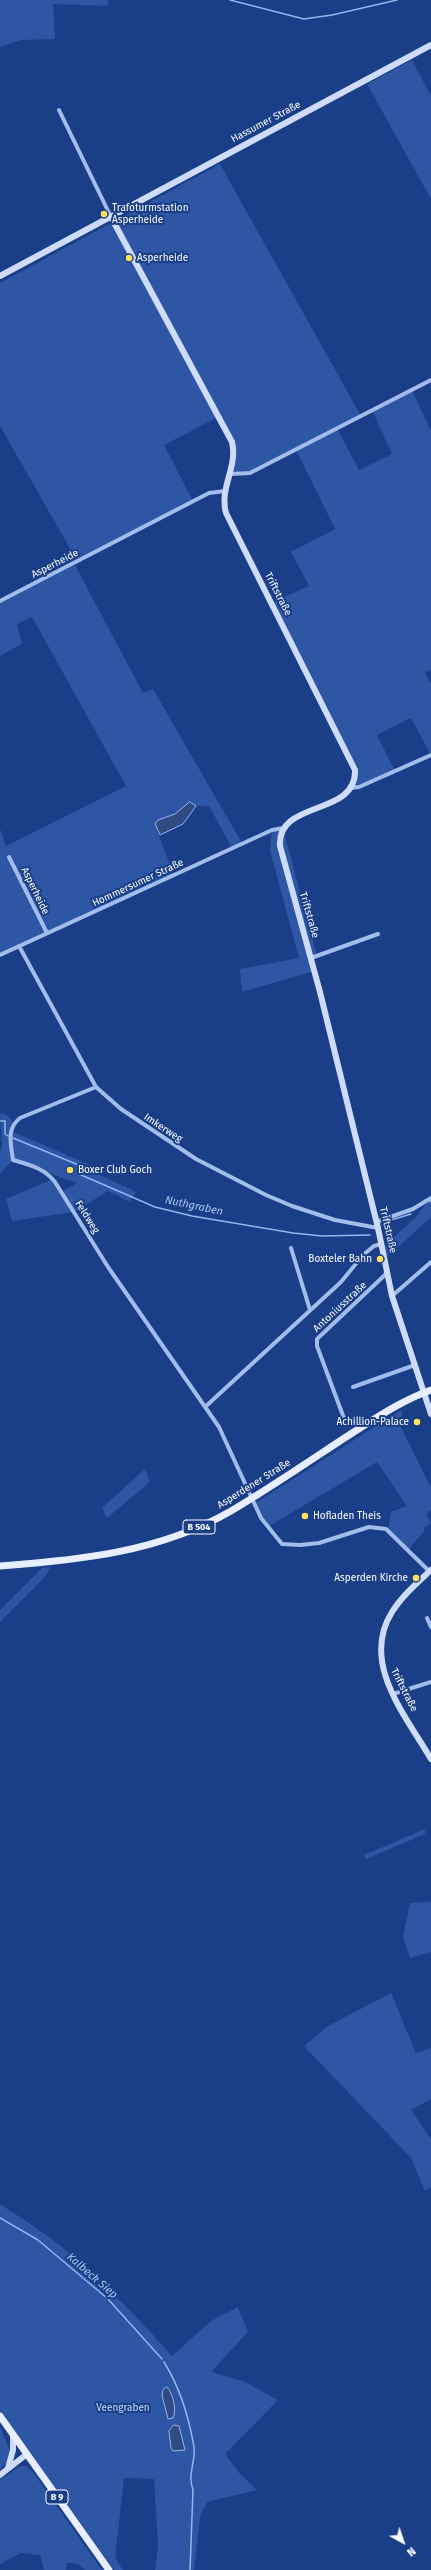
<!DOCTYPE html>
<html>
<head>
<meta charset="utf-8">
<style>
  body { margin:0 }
  #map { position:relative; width:431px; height:2570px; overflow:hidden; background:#1a3e87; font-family:"Fira Sans",sans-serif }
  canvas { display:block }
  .north { position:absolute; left:383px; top:2522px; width:40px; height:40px; -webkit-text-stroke:3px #1a3e87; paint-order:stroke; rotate:140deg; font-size:11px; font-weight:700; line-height:16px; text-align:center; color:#fff }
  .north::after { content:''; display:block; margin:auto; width:14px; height:18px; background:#fff; clip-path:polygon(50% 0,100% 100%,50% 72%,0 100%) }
</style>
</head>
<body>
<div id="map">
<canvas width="431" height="2570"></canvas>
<div class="north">N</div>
</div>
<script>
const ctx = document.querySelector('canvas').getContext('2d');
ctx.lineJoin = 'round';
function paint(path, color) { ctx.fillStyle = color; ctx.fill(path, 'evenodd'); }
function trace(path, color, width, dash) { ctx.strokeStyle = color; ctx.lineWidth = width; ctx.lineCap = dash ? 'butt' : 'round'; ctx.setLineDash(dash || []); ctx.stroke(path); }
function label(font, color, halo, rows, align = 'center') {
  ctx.font = font + ' "Fira Sans",sans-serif'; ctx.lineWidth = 4; ctx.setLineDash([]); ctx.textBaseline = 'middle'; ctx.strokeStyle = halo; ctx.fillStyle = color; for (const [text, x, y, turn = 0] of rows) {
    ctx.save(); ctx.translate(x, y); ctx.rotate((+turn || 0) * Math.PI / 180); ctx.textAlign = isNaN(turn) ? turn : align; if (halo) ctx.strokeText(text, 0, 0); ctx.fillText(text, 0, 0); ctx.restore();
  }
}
const green = new Path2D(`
  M0,0H108V6L53,4L55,39L21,40L0,47Z
  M412,60L431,96V199L367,84Z
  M220,164L361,416L337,428L359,470L392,454L372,410L412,390L431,431V670L425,673L431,684V755L411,718L377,735L395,771L359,787L351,788L355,775L271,603L309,586L291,552L335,529L296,450L250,473L231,474L235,454L218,417L164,445L193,501L76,559L0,426V283Z
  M75,565L143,693L153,689L242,843L232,848L209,806H196L190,802L175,814L166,817L157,831L174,875L0,955V829L6,846L126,786L32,617L17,624L22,644L0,656V603Z
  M283,828L317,956L311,958L314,971L242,992L240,969L299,958L270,851L272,830Z
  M0,1113L7,1115L13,1123L11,1131L88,1164L94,1172L136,1192L130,1202L108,1191L74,1212L12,1221L6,1199L53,1179L62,1192L77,1183L13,1160L0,1174V1151L2,1147Z
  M431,1197V1217L387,1257L384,1246L416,1217Z
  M401,1410L403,1415L397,1419L431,1488V1510L426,1514L431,1523L424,1528L425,1530L409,1549L388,1530L391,1512L407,1506L377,1462L269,1526L254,1504Z
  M145,1469L150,1482L107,1518L102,1508Z
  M51,1567L45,1577L0,1622V1610L42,1568Z
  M425,1829V1834L366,1859L364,1855Z
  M431,1902V1952L410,1958L403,1937L410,1903Z
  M391,1993L416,2053L431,2048V2099L411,2110L431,2139V2187L425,2191L411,2158L304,2046L328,2026Z
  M0,2204C26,2221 53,2238 76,2259C110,2289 142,2322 172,2356L211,2321L238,2307L248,2332L211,2372L243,2381L278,2400L225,2454L240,2474L257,2490L207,2502L200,2517L194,2570H155L158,2546L154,2479L124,2478L115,2558L123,2570H114L0,2410Z
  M0,2427L11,2454L9,2460L0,2470Z
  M20,2466H26L33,2472L102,2570H85L78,2564L67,2563L66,2570H44L40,2555L21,2553L0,2564V2480Z`);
const water = new Path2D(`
  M190,802L196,806L183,824L160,835L155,824L158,820L175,814Z
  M167,2387C173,2393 177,2411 173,2418L168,2419L162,2395L163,2390Z
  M174,2425L179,2426L185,2450L173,2451L171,2448L169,2431Z`);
const stream = new Path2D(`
  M230,0L304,19L332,15L397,0
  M0,1121H5V1134L8,1136
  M13,1138L81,1166L79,1174L155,1207L192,1216L293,1233L322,1236L370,1235
  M430,1202L431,1201
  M383,1226L388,1221L411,1214
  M0,2218L38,2240L108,2299L162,2359
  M164,2362C179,2386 189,2418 194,2447C196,2462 187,2474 193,2490L190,2570`);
const street = new Path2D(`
  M59,110L111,217
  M231,474L250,473L431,380
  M0,601L209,493L225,491
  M351,788L359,787L431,755
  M9,857L47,933
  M19,946L96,1087L121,1109L196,1159L266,1195L292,1206L335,1220L378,1228
  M0,955L272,830L283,828
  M311,958L378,934
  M96,1087L20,1118C6,1129 11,1144 13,1160C30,1165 44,1168 55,1182L108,1267L219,1427L261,1518L282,1544L300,1545L319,1543L369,1527L386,1529L429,1571
  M376,1222L413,1209L431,1198
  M291,1248L310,1310
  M392,1296L431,1262
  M353,1387L415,1365
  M205,1407L341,1282L363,1255L374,1246L381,1244
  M348,1424L345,1421L317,1346V1339L387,1273
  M427,1618L431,1627
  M393,1694L431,1682`);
const secondary = new Path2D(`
  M111,217L232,442C238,467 219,488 226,513L355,770C357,817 277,799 280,846L320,992L378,1228L392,1296L431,1414
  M0,276L431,45
  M431,1570C417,1583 402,1596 392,1612C360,1663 406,1716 431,1759
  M8,2468L13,2450V2435
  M0,2475L27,2454`);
const primary = new Path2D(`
  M0,1566C80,1560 160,1552 231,1511C270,1488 308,1462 346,1437C373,1420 400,1401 431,1390
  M0,2416L109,2570`);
const markers = [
  [104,214,4,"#fee05e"],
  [129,258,4,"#fee05e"],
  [70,1170,4,"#fee05e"],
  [380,1259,4,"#fee05e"],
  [417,1422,4,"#fee05e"],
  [305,1516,4,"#fee05e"],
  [416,1578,4,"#fee05e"]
];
const shields = [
  [199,1527,32],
  [57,2497,22]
];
const shieldNames = [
  ["B 504",199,1527],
  ["B 9",57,2497]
];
const streetNames = [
  ["Hassumer Straße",266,122,-28],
  ["Asperheide",55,564,-27],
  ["Triftstraße",278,594,63],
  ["Hommersumer Straße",138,883,-25],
  ["Asperheide",35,891,64],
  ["Triftstraße",309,915,74],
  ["Imkerweg",163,1128,33],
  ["Feldweg",87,1217,58],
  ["Triftstraße",388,1230,77],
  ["Antoniusstraße",340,1307,-43],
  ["Asperdener Straße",254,1484,-32],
  ["Triftstraße",404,1690,63]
];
const poiNames = [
  ["Trafoturmstation",112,208],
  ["Asperheide",112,220],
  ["Asperheide",137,258],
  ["Boxer Club Goch",78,1170],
  ["Boxteler Bahn",372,1259,"right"],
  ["Achillion-Palace",409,1422,"right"],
  ["Hofladen Theis",313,1516],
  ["Asperden Kirche",408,1578,"right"]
];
const parkNames = [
  ["Veengraben",123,2408]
];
const waterNames = [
  ["Nuthgraben",194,1206,12],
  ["Kalbeck Siep",92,2276,41]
];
paint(green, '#2d56a5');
paint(water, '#304b81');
trace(water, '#95b5ee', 1);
trace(stream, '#95b5ee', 1.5);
trace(street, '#a2bcec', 4);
trace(secondary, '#cedcf9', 6);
trace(primary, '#e7eeff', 7);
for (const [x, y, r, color] of markers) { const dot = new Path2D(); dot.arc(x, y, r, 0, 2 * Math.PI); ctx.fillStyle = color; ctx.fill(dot); trace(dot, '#1a3e87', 1.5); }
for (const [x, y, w] of shields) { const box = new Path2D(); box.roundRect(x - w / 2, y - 7, w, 14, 3); ctx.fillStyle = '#1a3e87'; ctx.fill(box); trace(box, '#fff', 1); }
label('bold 9px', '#fff', null, shieldNames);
label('10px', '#fff', '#1a3e87', streetNames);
label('10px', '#fff', '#1a3e87', poiNames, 'left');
label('10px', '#c7d9f9', '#1a3e87', parkNames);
label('italic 11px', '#aec6f3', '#1a3e87', waterNames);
</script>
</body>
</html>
